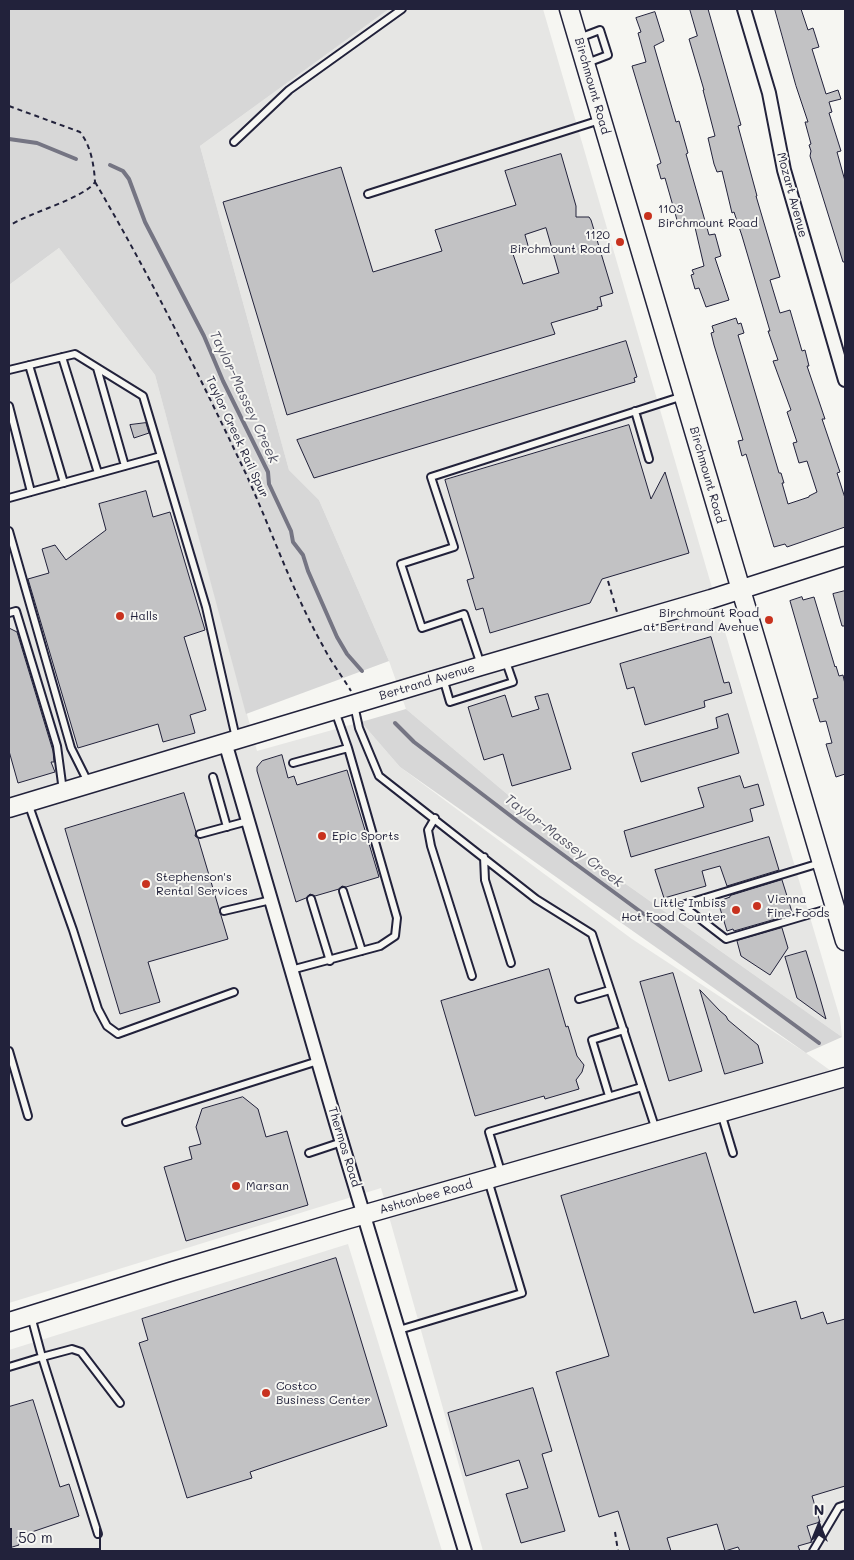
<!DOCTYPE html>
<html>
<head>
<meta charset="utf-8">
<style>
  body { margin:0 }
  #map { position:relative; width:854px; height:1560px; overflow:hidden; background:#f6f6f2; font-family:Mali,sans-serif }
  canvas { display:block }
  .frame { position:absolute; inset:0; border:10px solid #22223b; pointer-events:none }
  .north { position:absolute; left:794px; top:1500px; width:50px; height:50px; -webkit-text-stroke:4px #f6f6f2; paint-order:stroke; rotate:0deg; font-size:14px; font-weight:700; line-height:20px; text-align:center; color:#22223b }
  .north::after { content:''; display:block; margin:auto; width:18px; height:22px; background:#22223b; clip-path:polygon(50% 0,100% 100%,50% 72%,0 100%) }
  .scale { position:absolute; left:10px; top:1528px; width:91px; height:22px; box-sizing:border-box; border:2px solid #22223b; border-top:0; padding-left:6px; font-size:15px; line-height:18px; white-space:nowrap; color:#22223b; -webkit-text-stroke:4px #f6f6f2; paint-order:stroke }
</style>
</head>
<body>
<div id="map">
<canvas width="854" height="1560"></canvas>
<div class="frame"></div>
<div class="north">N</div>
<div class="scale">50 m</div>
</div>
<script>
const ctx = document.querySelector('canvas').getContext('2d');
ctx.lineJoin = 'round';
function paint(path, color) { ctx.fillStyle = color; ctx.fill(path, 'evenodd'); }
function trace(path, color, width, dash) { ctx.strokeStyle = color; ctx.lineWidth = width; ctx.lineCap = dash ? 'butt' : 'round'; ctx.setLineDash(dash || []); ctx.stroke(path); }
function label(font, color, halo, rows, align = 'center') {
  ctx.font = font + ' Mali,sans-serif'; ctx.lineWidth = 4; ctx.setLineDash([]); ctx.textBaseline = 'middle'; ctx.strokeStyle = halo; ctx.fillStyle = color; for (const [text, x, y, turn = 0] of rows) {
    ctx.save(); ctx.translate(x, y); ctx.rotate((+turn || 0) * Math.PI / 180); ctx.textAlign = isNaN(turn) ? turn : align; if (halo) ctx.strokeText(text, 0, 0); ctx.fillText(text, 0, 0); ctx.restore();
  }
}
const built = new Path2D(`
  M389,9H543L720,615L840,1018L842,1037L551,831L406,709L389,661L319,500L289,470L200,146Z
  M59,248L155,375L257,751L361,722L400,767L632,939L806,1053L845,1081V1551H483L381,1188L9,1303V285Z
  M348,1244L442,1551H9V1350Z`);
const green = new Path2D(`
  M9,9H389L200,146L289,470L319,500L389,661L246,714L155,375L59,248L9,285Z
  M406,709L551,831L842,1037L806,1053L400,767L361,722Z`);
const stream = new Path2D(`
  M9,139L37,143L76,159
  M110,165L123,171L129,179L145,222L204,336L223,381L268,472L269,484L291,531L293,542L303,555L308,571L337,637L347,654L362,671
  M395,723L414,742L520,823L819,1043`);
const building = new Path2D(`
  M690,9H708L741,125L738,126L757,196H756L780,277L770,280L780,313L790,310L802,351L805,350L809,366H807L825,419H822L840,472L837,473L845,498V527L787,547L785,544L774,547L746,454L742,456L738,441L743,440L714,345L711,333L714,332L712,326L736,318L738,324L741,323L744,333L738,335L779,473H781L784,483H782L788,504L809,497V496L817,492L807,461L799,463L793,443L797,442L787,412L791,410L773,361L778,360L768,331H770L742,236L734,212L732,213L722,171L717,172L714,164L708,138L715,136L703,90H704L689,39L697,36Z
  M775,9H801L808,30L813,28L819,47L812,49L826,94L838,90L841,99L829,102L832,112L829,113L841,151L837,152L845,181V262H843L810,156L811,151L809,145L811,144L805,122H808L796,86Z
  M655,12L664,41L654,46L676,122L679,121L688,153L686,154L709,235L715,234L721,256L715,258L729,300L706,307L699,288L695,289L691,275L694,274L692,270L704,266L694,223L679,227L665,178L661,179L657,165L661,163L632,66L646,62L638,33L641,32L636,18Z
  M561,154L576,206V217H589L591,220L613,293L600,297L602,306L597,307L598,309L551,323L555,334L287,415L223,202L341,167L373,272L442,251L435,230L516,205L505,171ZM546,228L559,273L523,284L513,254L529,249L525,235Z
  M626,341L637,377L634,378L635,382L314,478L297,440Z
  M146,423L149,433L134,438L130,425Z
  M629,425L651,499L665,472L689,553L602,579L590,603L490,633L483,608L476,610L467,580L474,578L445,480Z
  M146,491L153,517L170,512L205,630L184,637L206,710L190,715L195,733L163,742L158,724L78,748L28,579L49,573L42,549L55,545L66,560L106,530L99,504Z
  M845,591V626H842L833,594Z
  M802,597L803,600L814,597L835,667L836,666L839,676L843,675L845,684V774L836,777L826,744L832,743L826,721L820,722L813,699L818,698L790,601Z
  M9,628L17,632L53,751L54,762H51L55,772L18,783L9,751Z
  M711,637L724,683L729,682L732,693L704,701L705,707L645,725L634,687L627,689L620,664Z
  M548,694L571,769L512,786L503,754L484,760L468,707L505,695L512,717L539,709L535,697Z
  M728,714L739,753L641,782L632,753L718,728L716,718Z
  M282,755L288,778L294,776L297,785L347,770L379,877L346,887L342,886L339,889L315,896L310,894L306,898L296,902L257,771V767L262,761Z
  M740,776L744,788L758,784L764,805L750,809L753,821L631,857L624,831L704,807L698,788Z
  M184,793L196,832L195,836L198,838L228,939L148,962L160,1002L120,1014L65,829Z
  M769,837L779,870L727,886L720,866L702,871L706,886L664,898L655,870Z
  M782,880L792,912L778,916L779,918L734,931L733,929L727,931L719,905L723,904L722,900L730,897V896Z
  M782,928L788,948L770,975L741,956L737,941Z
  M806,951L816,984L826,1019L797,998L785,957Z
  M549,969L566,1027L568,1026L577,1056L584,1065L582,1072L576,1080L579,1089L545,1099L544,1096L475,1116L441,1001Z
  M673,973L702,1071L669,1081L640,982Z
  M700,990L720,1011L726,1016L728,1020L758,1045L763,1063L725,1074Z
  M243,1097L258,1109L266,1137L287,1131L308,1205L186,1241L164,1167L192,1159L189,1147L201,1144L196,1127L202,1109Z
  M706,1153L754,1313L796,1301L801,1319L823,1312L827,1324L845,1319V1486L812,1496L820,1522L807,1526L812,1542L798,1546L800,1551H740L738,1547L725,1551L717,1524L667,1538L671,1551H630L618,1511L599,1517L556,1372L609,1356L561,1196Z
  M336,1258L387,1426L250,1472L252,1478L187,1498L139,1343L148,1340L142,1319Z
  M533,1388L552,1451L542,1454L565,1531L521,1543L506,1494L528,1488L519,1460L466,1476L448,1413Z
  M33,1400L60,1487L69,1484L79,1516L17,1537L19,1545L9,1548V1407Z`);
const path = new Path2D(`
  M9,106L80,132C91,146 94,165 95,182C83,199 30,212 9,226
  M95,182C151,277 199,375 246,474C272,531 292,591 323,646C331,662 342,676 351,691
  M608,581L617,612
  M615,1532L618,1551`);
const lane = new Path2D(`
  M579,38L600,30L608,55L587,63
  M234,142L289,90L402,9
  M368,194L600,120
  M62,357L98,473
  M29,365L64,483
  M97,368L125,466
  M9,370L75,354L143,396L206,607L236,738
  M9,406L31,492
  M635,411L649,459
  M9,498L161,456
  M9,531L71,748L88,782
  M9,613L16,611L57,746L63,791
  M481,665L464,614L422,628L401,564L454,547L431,477L683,396
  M443,678L450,702L513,682L505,659
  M354,705L359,728L379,776L536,899L592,934L656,1130
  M293,763L348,748
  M213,777L227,827
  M28,803L73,930L98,1009L107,1026L118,1034L234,992
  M435,818L428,830L431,846L472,976
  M200,834L248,821
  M484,857L485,880L511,963
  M820,863L682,905L726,939L834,907
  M343,891L362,951
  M311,899L330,961
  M224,911L271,900
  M291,970L380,946L395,936L397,918L348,748L335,711
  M579,999L610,990
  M9,1051L28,1116
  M609,1096L592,1040L624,1030
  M721,1113L733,1153
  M126,1122L318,1061
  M309,1153L342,1142
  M502,1175L489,1132L642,1087
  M31,1316L42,1357L72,1349L81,1352L120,1403
  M399,1330L522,1293L488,1180
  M9,1367L42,1357L98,1534
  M813,1551L839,1507L845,1505`);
const street = new Path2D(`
  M744,9L769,93L784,170L845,380
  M225,742L336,1123L465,1551`);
const secondary = new Path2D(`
  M569,9L845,941
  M9,808L481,666L711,599L845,556
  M9,1322L173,1271L345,1220L845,1077`);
const markers = [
  [648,216,5,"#c8321e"],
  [620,242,5,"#c8321e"],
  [120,616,5,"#c8321e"],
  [769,620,5,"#c8321e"],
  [322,836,5,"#c8321e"],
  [146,884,5,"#c8321e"],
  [757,906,5,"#c8321e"],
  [736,910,5,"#c8321e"],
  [236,1186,5,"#c8321e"],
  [266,1393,5,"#c8321e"]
];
const streetNames = [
  ["Birchmount Road",592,86,74],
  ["Mozart Avenue",792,195,75],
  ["Taylor Creek Rail Spur",237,437,65],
  ["Birchmount Road",707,475,74],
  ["Bertrand Avenue",427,682,-17],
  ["Thermos Road",344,1147,73],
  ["Ashtonbee Road",426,1197,-16]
];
const poiNames = [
  ["1103",658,209],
  ["Birchmount Road",658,223],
  ["1120",610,235,"right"],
  ["Birchmount Road",610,249,"right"],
  ["Birchmount Road",759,613,"right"],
  ["at Bertrand Avenue",759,627,"right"],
  ["Halls",130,616],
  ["Epic Sports",332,836],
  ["Stephenson's",156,877],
  ["Rental Services",156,891],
  ["Vienna",767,899],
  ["Fine Foods",767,913],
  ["Little Imbiss",726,903,"right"],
  ["Hot Food Counter",726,917,"right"],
  ["Marsan",246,1186],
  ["Costco",276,1386],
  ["Business Center",276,1400]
];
const waterNames = [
  ["Taylor-Massey Creek",244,397,65],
  ["Taylor-Massey Creek",564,841,37]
];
paint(built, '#e6e6e4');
paint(green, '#d7d7d7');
trace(stream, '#757583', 4);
paint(building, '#c2c2c4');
trace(building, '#22223b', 1);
trace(lane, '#22223b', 10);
trace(street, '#22223b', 16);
trace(secondary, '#22223b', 21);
trace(path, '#22223b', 2, [5, 4]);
trace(lane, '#f6f6f2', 6);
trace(street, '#f6f6f2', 12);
trace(secondary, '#f6f6f2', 18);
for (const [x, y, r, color] of markers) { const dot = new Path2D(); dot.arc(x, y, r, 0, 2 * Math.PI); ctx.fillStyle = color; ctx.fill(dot); trace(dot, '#f6f6f2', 2); }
label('12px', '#22223b', '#f6f6f2', streetNames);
label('12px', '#22223b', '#f6f6f2', poiNames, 'left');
label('italic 14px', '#535365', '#f6f6f2', waterNames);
</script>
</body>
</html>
